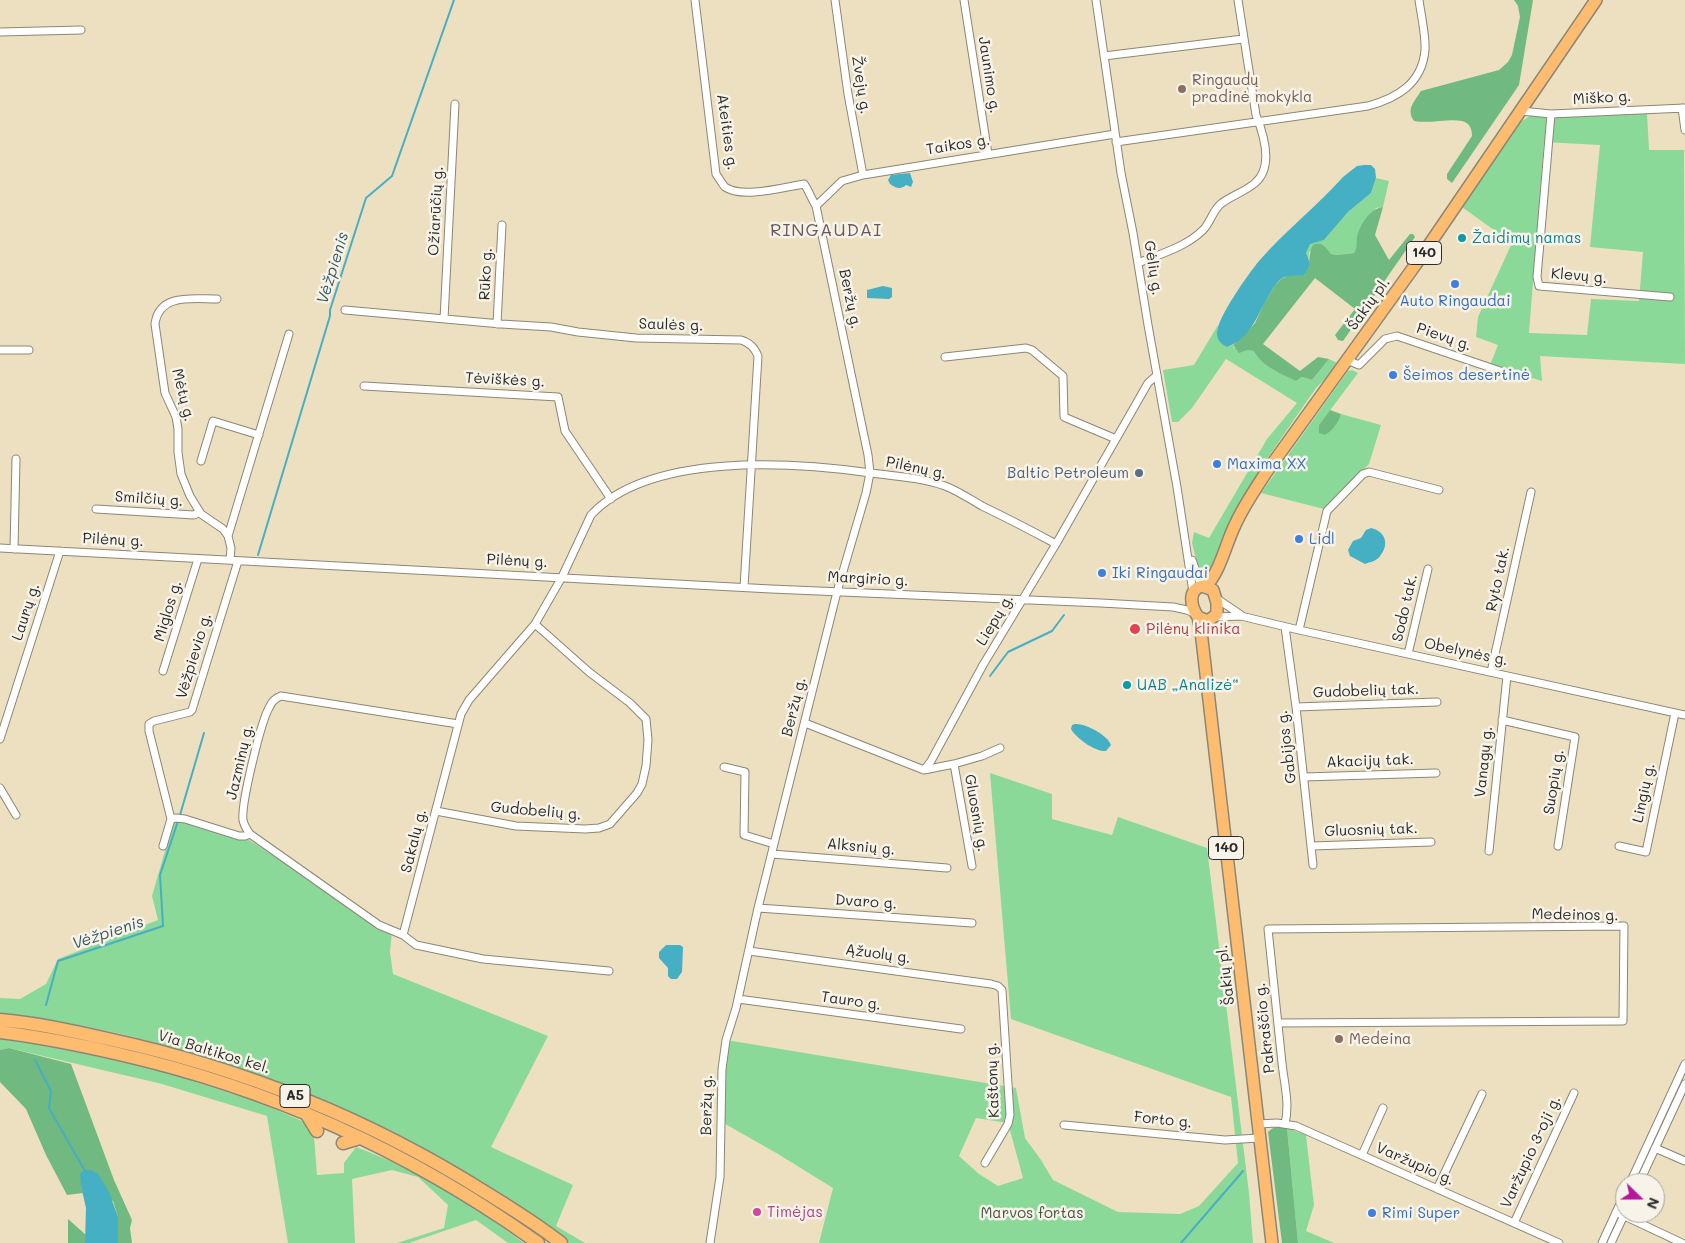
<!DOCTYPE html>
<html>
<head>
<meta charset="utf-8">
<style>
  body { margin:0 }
  #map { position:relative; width:1685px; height:1243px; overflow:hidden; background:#ede0c0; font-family:Mali,sans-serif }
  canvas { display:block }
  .north { position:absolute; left:1615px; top:1173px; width:50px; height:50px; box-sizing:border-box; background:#f7f3e8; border:1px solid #a5a39c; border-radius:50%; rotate:112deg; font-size:14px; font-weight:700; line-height:20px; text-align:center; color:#2b2b2b }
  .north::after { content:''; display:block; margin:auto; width:18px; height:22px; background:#b5179e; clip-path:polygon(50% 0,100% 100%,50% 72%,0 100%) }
</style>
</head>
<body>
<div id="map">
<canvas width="1685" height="1243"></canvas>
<div class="north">N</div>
</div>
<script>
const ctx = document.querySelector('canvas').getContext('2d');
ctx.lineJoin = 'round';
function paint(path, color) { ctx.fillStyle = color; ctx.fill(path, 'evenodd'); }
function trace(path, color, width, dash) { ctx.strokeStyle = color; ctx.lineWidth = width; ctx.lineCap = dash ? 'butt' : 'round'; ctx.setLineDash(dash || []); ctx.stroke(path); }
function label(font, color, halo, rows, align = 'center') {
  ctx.font = font + ' Mali,sans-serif'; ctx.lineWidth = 5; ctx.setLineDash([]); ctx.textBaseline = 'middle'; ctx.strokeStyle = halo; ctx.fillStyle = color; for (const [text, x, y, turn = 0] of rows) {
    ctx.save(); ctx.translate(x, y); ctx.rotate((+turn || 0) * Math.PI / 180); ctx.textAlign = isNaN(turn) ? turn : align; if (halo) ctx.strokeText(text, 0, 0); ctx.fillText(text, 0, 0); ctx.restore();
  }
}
const green = new Path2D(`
  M1647,113L1649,150H1684L1685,364L1540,356L1542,381L1490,365L1498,345L1476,337L1478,317L1512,243L1462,207L1522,121L1530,116L1572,117ZM1544,142L1600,145L1590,247L1643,252L1639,301L1591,299L1587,335L1529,333Z
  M1376,178L1389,181L1383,207L1376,208L1357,238V248L1354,253L1337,255L1331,254L1324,245L1309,252V258L1306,253L1310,243L1324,240L1348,212L1371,193Z
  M1218,325L1217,332L1227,347L1233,345L1234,348L1254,351C1261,365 1282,374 1296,381L1302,377L1312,380L1329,359L1337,363L1330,374L1316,388L1264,463L1236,511L1209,578L1204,580L1201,579L1192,543L1194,532L1209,538L1267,439L1297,403L1226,359L1192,408L1178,422H1172L1163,370L1194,365Z
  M1352,370L1358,373L1319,425L1340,417L1341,414L1381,425L1369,464L1324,509L1261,493L1348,371Z
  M990,773L1052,794V819L1112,835L1118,817L1207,848L1249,1193L1253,1243H819L833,1188L778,1154L720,1121L726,1040L1016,1088L1025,1138L1041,1160L1053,1180L1118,1212L1180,1214L1199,1206L1238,1163L1231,1097L1011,1019ZM976,1118L1008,1123L1023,1178L998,1186L979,1174L959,1156Z
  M174,820L182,821L237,839L249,840L392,931L390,952L393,974L548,1036L491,1147L573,1185L556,1226L585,1243C580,1243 574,1243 570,1243C560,1239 540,1221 530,1214C482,1184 435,1151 383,1127C262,1070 133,1028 0,1013V998L20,999L46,984L58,959L158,920L152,896Z
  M0,1039L56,1047L155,1069L258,1102L302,1121L310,1126L314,1137L317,1175L344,1173V1163L356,1147C416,1169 472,1205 524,1243H508L476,1220L409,1243H397L444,1228L448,1205L418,1177L392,1170L352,1179L355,1243H288L267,1116L162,1084L9,1048L0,1050Z
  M1287,1128L1306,1135L1314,1205L1306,1231L1334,1243H1298Z`);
const forest = new Path2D(`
  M1514,0H1533L1519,85L1452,183L1447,179V174L1472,136C1472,129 1470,123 1462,121C1449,118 1430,124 1414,121C1406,109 1414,102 1421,91L1499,70L1508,62L1512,55L1520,17L1518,6Z
  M1383,207L1375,235L1389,260L1410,234H1413L1415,237L1343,341L1338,340L1335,335L1355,309L1315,278L1263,344L1300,371L1318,357L1329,359L1312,380L1302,377L1296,381C1282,374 1261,366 1254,351L1247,350L1239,353L1233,345L1245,334L1255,323L1265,302L1276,284L1281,279L1287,276L1304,275C1312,266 1307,255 1313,245C1322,241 1326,247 1331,254L1337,255L1354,253C1358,247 1356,243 1357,237C1360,225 1369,209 1383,207Z
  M1330,410L1341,414C1339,422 1332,431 1325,435L1319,433V425Z
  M9,1048L71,1064L114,1180L132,1220L130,1228L132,1243H118V1217L113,1201L81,1186L83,1193L67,1195L46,1155L26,1109L0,1082V1050Z
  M1279,1127L1287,1128L1298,1243H1282L1268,1132L1273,1128Z
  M68,1219L86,1235L85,1243H68Z`);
const water = new Path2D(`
  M1364,165H1371L1375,169L1376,178L1371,193L1348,212L1324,240L1310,244L1306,253C1311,262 1310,268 1304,275C1296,277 1287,274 1281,279C1277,282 1274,287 1271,292C1259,311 1251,339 1227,347C1221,344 1217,340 1217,333C1217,318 1249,273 1259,261C1285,231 1317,206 1343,177L1357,166Z
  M910,173L913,182L911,187L906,185C901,190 895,188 890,184L888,180L891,175Z
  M883,286L892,288V297L889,299L867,298V290Z
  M1371,528C1385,531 1390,544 1380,556C1377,561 1370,562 1365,564L1350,556L1348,550L1353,541L1361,538L1366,530Z
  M1075,724C1085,723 1108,735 1111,745L1106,751C1095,752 1076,738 1071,729L1072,725Z
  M666,945H680L683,947L682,972L677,979H671L668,976V968L659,958V952Z
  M85,1170H91L98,1174L109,1192L118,1217V1243H85L86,1208L81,1186L80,1174Z`);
const stream = new Path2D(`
  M258,555L330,316V310L366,198L392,176L454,0
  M990,676L1008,652L1052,631L1064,615
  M180,815L204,733
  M46,1005L58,961L163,926L160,875L178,821
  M35,1060L51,1091L49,1108L85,1171
  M1181,1243L1243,1171`);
const minor = new Path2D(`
  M695,0L716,174C719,178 722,184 725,187C742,199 784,187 804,184C807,187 812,200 816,206L868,455L870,473L866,493L837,592L758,908L736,1008L726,1040L722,1069L720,1177L710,1243
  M835,0L848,94L863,175
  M964,0L988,154
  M1096,0L1121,173L1133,233L1148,325L1177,487L1193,592
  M0,32L81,30
  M1104,56L1243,39
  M1682,108L1685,130
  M1521,111L1551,114L1685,108
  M1551,114L1537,277L1539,286L1670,297
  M1116,142L1368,106C1397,98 1422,84 1425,50C1426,36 1421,15 1419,0
  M816,206L842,181L863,175L1115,134
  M1138,263C1160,254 1186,247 1203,230C1211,222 1213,209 1222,203C1233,195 1246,191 1255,183C1274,167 1264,135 1256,115L1238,0
  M217,299C193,299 159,293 155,324L165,393L176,417L178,429V452L181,474L190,496L201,514L223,529L228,536L231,548L230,560
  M345,310L501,324L551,327L578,332L636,338L741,340C750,343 754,347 758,356L744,587
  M444,319L455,104
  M497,324L502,225
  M0,350H29
  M945,357L1026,348L1032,350L1063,376L1064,417L1116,439
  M1347,360L1359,365L1385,339L1397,336L1512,375
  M364,386L558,397L565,431L611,499
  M201,461L213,421L259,435
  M96,509L194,515L200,512
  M228,536L289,334
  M0,548L771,589L1101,603L1173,607L1187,610L1196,614
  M14,549L16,459
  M1192,560L1199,580L1204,586
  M1216,598L1241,615
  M1215,617L1241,616L1299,630L1685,715
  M1285,627L1296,707L1313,865
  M1299,630L1327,511L1363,474L1369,472L1439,490
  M1408,654L1428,569
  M163,671L198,559
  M1491,672L1531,492
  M1296,707L1437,702
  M1502,720L1575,737L1558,846
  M805,723L924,770L931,761L983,665L1056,544L1148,383L1157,375
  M0,739L60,551
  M954,764L982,756L1000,748
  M724,767L745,772L744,835L774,844
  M924,770L954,764L972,866
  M1304,777L1436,773
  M0,788L16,815
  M436,811L516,826L585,829L599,828L610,824L637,793L642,784L646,766L648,740L646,719L630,703L589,672L535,624
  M171,819L176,818L185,819L239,836H245L250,834
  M163,846L171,819L149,731V724L154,721L190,712L192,710L238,561
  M1312,846L1431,842
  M1619,846L1646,852L1675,713
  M1489,851L1507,676
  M772,854L947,868
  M758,908L972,923
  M403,935L379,925L250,834C247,830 244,825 243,820C241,804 261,720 270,706C272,701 276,698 281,696L458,724
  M749,951L991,984L998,986L1002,990L1010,1115L1008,1124L985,1163
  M609,971L483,959L416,945L403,935L461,714L469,700L535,624L562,577L591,515C650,452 792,462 871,473C895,476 922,478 945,486C958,491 970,499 982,506C1007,518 1032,531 1056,544
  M738,999L961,1029
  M1278,1023L1623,1021L1624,926L1268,929C1273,973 1277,1018 1282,1063C1284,1083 1290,1103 1285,1124
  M1258,1124L1277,1123L1296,1126L1559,1243
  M1064,1125L1225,1140L1259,1138
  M1655,1148L1685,1161
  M1362,1155L1383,1108
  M1630,1183L1685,1064
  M1639,1183L1685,1084
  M1437,1189L1482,1094
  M1616,1212L1682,1243
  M1514,1223L1574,1093
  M1602,1243L1625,1193
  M1611,1243L1625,1213`);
const primary = new Path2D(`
  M1202,586L1213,590L1217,603V614L1208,621L1198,617C1191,607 1187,590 1202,586Z
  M1206,586C1220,572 1226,543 1235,525C1243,507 1254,491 1265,474L1416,264L1596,0
  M1198,617L1201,631L1272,1243`);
const trunk = new Path2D(`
  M0,1020C36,1023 72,1031 108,1039C242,1068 369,1119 485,1192C511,1208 537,1224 561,1243
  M0,1032C40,1037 80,1045 119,1054C272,1089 411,1152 538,1243
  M306,1113L317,1131
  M343,1143L360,1138`);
const markers = [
  [1182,89,5,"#8d6e63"],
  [1462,238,5,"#0f9aa8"],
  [1455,284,5,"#3f7fe0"],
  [1393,375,5,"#3f7fe0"],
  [1217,464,5,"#3f7fe0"],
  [1139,473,5,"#5c6f8a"],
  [1299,539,5,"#3f7fe0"],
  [1102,573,5,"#3f7fe0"],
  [1135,629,6,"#e0444e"],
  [1127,685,5,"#0f9aa8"],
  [1339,1039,5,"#8d6e63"],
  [757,1212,5,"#d1479c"],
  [1372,1213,5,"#3f7fe0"]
];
const shields = [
  [1424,253,35],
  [1226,848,35],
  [295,1096,30]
];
const shieldNames = [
  ["140",1424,253],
  ["140",1226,848],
  ["A5",295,1096]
];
const streetNames = [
  ["Jaunimo g.",989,75,81],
  ["Žvejų g.",861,85,81],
  ["Miško g.",1602,98,-3],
  ["Ateities g.",727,132,82],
  ["Taikos g.",958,145,-9],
  ["Ožiarūčių g.",436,211,-87],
  ["Gėlių g.",1153,268,81],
  ["Rūko g.",486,274,-87],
  ["Klevų g.",1579,276,5],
  ["Beržų g.",850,299,78],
  ["Šakių pl.",1369,304,-54],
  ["Saulės g.",671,325,2],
  ["Pievų g.",1444,337,19],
  ["Tėviškės g.",505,380,3],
  ["Mėtų g.",183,395,76],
  ["Pilėnų g.",916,468,12],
  ["Smilčių g.",149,499,4],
  ["Pilėnų g.",113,540,3],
  ["Pilėnų g.",517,561,3],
  ["Margirio g.",868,579,3],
  ["Ryto tak.",1498,579,-78],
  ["Sodo tak.",1405,608,-77],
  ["Miglos g.",168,611,-73],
  ["Laurų g.",26,612,-72],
  ["Liepų g.",995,620,-59],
  ["Obelynės g.",1466,652,12],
  ["Vėžpievio g.",194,656,-73],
  ["Gudobelių tak.",1366,691,-2],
  ["Beržų g.",794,707,-76],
  ["Gabijos g.",1287,747,-97],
  ["Akacijų tak.",1370,761,-2],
  ["Jazminų g.",240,762,-77],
  ["Vanagų g.",1484,762,-84],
  ["Suopių g.",1554,782,-81],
  ["Lingių g.",1644,793,-78],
  ["Gudobelių g.",536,811,5],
  ["Gluosnių g.",976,813,80],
  ["Gluosnių tak.",1371,830,-2],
  ["Sakalų g.",414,841,-76],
  ["Alksnių g.",861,847,5],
  ["Dvaro g.",866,902,4],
  ["Medeinos g.",1575,915,1],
  ["Ąžuolų g.",878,954,8],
  ["Šakių pl.",1226,975,-97],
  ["Tauro g.",851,1001,8],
  ["Pakraščio g.",1265,1028,-96],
  ["Via Baltikos kel.",214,1052,17],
  ["Kaštonų g.",993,1080,-92],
  ["Beržų g.",707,1105,-89],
  ["Forto g.",1163,1120,6],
  ["Varžupio 3-oji g.",1531,1152,-65],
  ["Varžupio g.",1415,1164,24]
];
const educationNames = [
  ["Ringaudų",1192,80],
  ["pradinė mokykla",1192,97],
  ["Medeina",1349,1039]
];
const cultureNames = [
  ["Žaidimų namas",1472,238],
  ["UAB „Analizė“",1137,685]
];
const shopNames = [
  ["Auto Ringaudai",1455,301,"center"],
  ["Šeimos desertinė",1403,375],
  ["Maxima XX",1227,464],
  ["Lidl",1309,539],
  ["Iki Ringaudai",1112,573],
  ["Rimi Super",1382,1213]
];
const serviceNames = [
  ["Baltic Petroleum",1129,473]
];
const healthNames = [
  ["Pilėnų klinika",1146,629]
];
const hotelNames = [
  ["Timėjas",767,1212]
];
const parkNames = [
  ["Marvos fortas",1032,1213]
];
const waterNames = [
  ["Vėžpienis",333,268,-73],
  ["Vėžpienis",108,933,-18]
];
const quarterNames = [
  ["RINGAUDAI",826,230]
];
paint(green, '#8bd998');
paint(forest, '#70b980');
paint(water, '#45afc4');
trace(stream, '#45afc4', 2);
trace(minor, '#8c8676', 9);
trace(primary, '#8c8676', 14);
trace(trunk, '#8c8676', 15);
trace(minor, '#fff', 7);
trace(primary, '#fdbc70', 11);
trace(trunk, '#fdbc70', 12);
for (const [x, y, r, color] of markers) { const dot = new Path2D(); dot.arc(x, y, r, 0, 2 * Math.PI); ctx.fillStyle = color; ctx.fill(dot); trace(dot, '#f7f3e8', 2); }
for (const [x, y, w] of shields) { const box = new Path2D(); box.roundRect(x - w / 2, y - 11.5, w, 23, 4); ctx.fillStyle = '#f7f3e8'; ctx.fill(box); trace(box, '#2b2b2b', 1); }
label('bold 14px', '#2b2b2b', null, shieldNames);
label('15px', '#2b2b2b', '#f7f3e8', streetNames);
label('15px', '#785e54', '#f7f3e8', educationNames, 'left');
label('15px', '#0d838f', '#f7f3e8', cultureNames, 'left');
label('15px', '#366cbe', '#f7f3e8', shopNames, 'left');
label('15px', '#4e5e75', '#f7f3e8', serviceNames, 'right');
label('15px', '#be3a42', '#f7f3e8', healthNames, 'left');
label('15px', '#b23c85', '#f7f3e8', hotelNames, 'left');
label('15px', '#435646', '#f7f3e8', parkNames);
label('italic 16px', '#345961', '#f7f3e8', waterNames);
ctx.letterSpacing = '1px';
label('18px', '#6b585e', '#f7f3e8', quarterNames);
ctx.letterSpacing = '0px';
</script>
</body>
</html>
